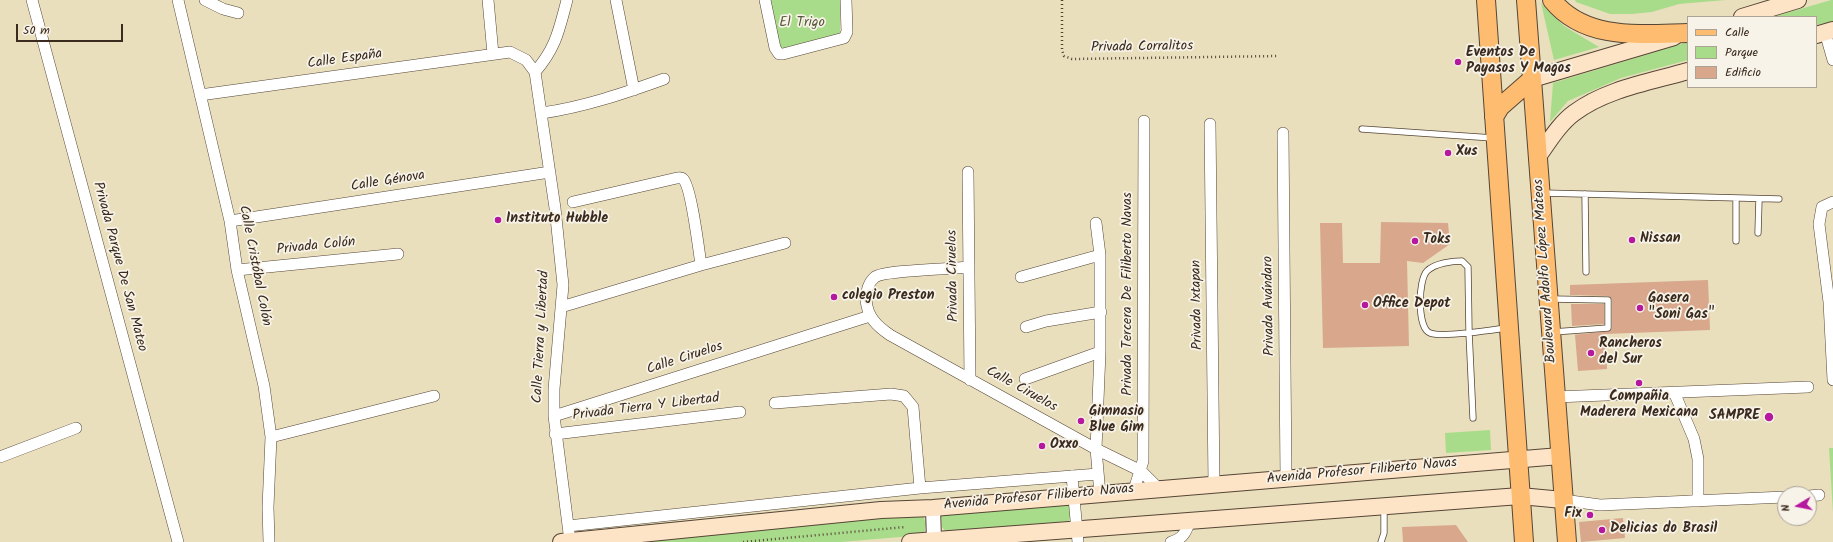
<!DOCTYPE html>
<html>
<head>
<meta charset="utf-8">
<style>
  body { margin:0 }
  #map { position:relative; width:1833px; height:542px; overflow:hidden; background:#e9dfbc; font-family:Kalam,sans-serif }
  canvas { display:block }
  .legend { position:absolute; left:1687px; top:16px; width:130px; height:72px; box-sizing:border-box; background:#f7f3e8; border:1px solid #aca397; margin:0; padding:5px 7px; list-style:none; font-size:12px; color:#3b2a1e }
  .legend li { display:flex; align-items:center; gap:8px; height:20px }
  .legend b { width:20px; border:1px solid #aca397 }
  .north { position:absolute; left:1777px; top:486px; width:40px; height:40px; box-sizing:border-box; background:#f7f3e8; border:1px solid #aca397; border-radius:50%; rotate:260deg; font-size:11px; font-weight:700; line-height:16px; text-align:center; color:#3b2a1e }
  .north::after { content:''; display:block; margin:auto; width:14px; height:18px; background:#b5179e; clip-path:polygon(50% 0,100% 100%,50% 72%,0 100%) }
  .scale { position:absolute; left:16px; top:24px; width:107px; height:18px; box-sizing:border-box; border:2px solid #3b2a1e; border-top:0; padding-left:5px; font-size:12px; line-height:14px; white-space:nowrap; color:#3b2a1e; -webkit-text-stroke:3px #f7f3e8; paint-order:stroke }
</style>
</head>
<body>
<div id="map">
<canvas width="1833" height="542"></canvas>
<ul class="legend">
<li><b style="height:5px;background:#fdbc70"></b>Calle</li>
<li><b style="height:11px;background:#a9dc8a"></b>Parque</li>
<li><b style="height:11px;background:#d8a78c"></b>Edificio</li>
</ul>
<div class="north">N</div>
<div class="scale">50 m</div>
</div>
<script>
const ctx = document.querySelector('canvas').getContext('2d');
ctx.lineJoin = 'round';
function paint(path, color) { ctx.fillStyle = color; ctx.fill(path, 'evenodd'); }
function trace(path, color, width, dash) { ctx.strokeStyle = color; ctx.lineWidth = width; ctx.lineCap = dash ? 'butt' : 'round'; ctx.setLineDash(dash || []); ctx.stroke(path); }
function label(font, color, halo, rows, align = 'center') {
  ctx.font = font + ' Kalam,sans-serif'; ctx.lineWidth = 3.5; ctx.setLineDash([]); ctx.textBaseline = 'middle'; ctx.strokeStyle = halo; ctx.fillStyle = color; for (const [text, x, y, turn = 0] of rows) {
    ctx.save(); ctx.translate(x, y); ctx.rotate((+turn || 0) * Math.PI / 180); ctx.textAlign = isNaN(turn) ? turn : align; if (halo) ctx.strokeText(text, 0, 0); ctx.fillText(text, 0, 0); ctx.restore();
  }
}
const green = new Path2D(`
  M767,0H840V40L783,54L768,17Z
  M1575,0H1726L1679,4L1652,12L1632,14H1610L1576,2Z
  M1831,0H1833V21L1816,25V17H1773Z
  M1541,3L1564,26L1599,47L1554,60Z
  M1688,42V60L1621,78L1568,101L1550,122L1553,83Z
  M1490,430L1491,450L1446,453L1445,433Z
  M1829,448H1833V513Z
  M1067,500L1071,511L1069,521L946,532L942,527L941,513Z
  M922,514L926,523L924,535L841,542H600Z`);
const building = new Path2D(`
  M1381,222L1448,223L1450,244L1423,263L1407,261L1409,346L1323,348L1320,223H1342L1343,263H1380Z
  M1708,280L1710,330L1605,334L1607,369L1578,371L1575,335H1572L1611,331L1612,328V300L1608,296L1570,295V285Z
  M1571,304H1604V324L1572,326Z
  M1623,518L1625,538L1581,542L1579,522Z
  M1456,525L1468,542H1403L1402,527Z`);
const path = new Path2D(`
  M1062,0V50L1064,56L1072,59L1278,56
  M743,542L905,527`);
const service = new Path2D(`
  M1362,129L1493,138
  M1543,193L1779,199
  M1585,194L1586,272
  M1758,233L1759,199
  M1736,241V199
  M1551,299L1608,300V328L1553,332
  M1473,418L1469,332L1468,267L1462,261C1453,261 1435,263 1427,271C1418,280 1417,328 1430,333C1441,338 1492,330 1506,328
  M1381,542L1384,533V507`);
const minor = new Path2D(`
  M32,0L178,542
  M178,0L230,221L237,270L264,386L271,437L268,507L269,542
  M205,0L223,9L238,13
  M488,0L493,54
  M616,0L634,90
  M765,0L775,48L779,54H783L844,38L847,32L846,0
  M1825,32L1833,60
  M535,72C556,48 559,30 567,0
  M200,95L510,52L526,60L535,72L555,208L563,285L554,389V416L570,541
  M542,113C584,107 625,93 664,79
  M1210,124L1214,485
  M1283,133L1286,479
  M968,172L970,380
  M573,202L677,178C679,178 681,177 683,179C691,186 699,251 701,265
  M1833,202L1822,207L1819,224L1829,302L1833,380
  M230,221L550,172
  M1096,223L1100,255V352L1096,449L1100,494
  M969,267C953,269 885,270 875,277C869,282 866,291 866,299C867,317 877,326 890,335L1096,449L1141,471L1158,488
  M237,270L398,254
  M1021,277L1100,255
  M561,307L701,265L785,243
  M1026,327L1046,321L1101,312
  M1025,379L1100,352
  M1674,392L1694,439L1698,459V501
  M1555,397L1808,387
  M775,403L891,394L904,396L913,407L920,488
  M554,416L870,316
  M555,434L740,412
  M271,437L434,396
  M0,457L76,428
  M1072,476L1078,542
  M1134,490L1143,461L1144,121
  M1809,496L1819,495
  M1563,500L1600,505L1785,497
  M568,526L920,488L1098,474
  M1171,542C1183,539 1186,532 1190,521`);
const tertiary = new Path2D(`
  M933,508L934,540`);
const secondary = new Path2D(`
  M1742,17L1798,0
  M1816,35L1833,30
  M1532,79L1674,37
  M1537,158C1548,143 1559,124 1574,113C1606,89 1650,82 1688,71
  M561,542L881,510L933,508L1560,456
  M910,542L1520,496L1563,500`);
const primary = new Path2D(`
  M1486,0L1524,542
  M1526,0L1567,542
  M1552,0C1585,41 1641,34 1688,33
  M1494,117L1500,107L1532,79`);
const markers = [
  [1458,62,4,"#b5179e"],
  [1448,153,4,"#b5179e"],
  [498,220,4,"#b5179e"],
  [1632,240,4,"#b5179e"],
  [1415,241,4,"#b5179e"],
  [834,297,4,"#b5179e"],
  [1365,305,4,"#b5179e"],
  [1640,308,4,"#b5179e"],
  [1591,353,4,"#b5179e"],
  [1639,383,4,"#b5179e"],
  [1769,417,5,"#b5179e"],
  [1081,421,4,"#b5179e"],
  [1042,446,4,"#b5179e"],
  [1590,515,4,"#b5179e"],
  [1602,530,4,"#b5179e"]
];
const parkNames = [
  ["El Trigo",802,24]
];
const streetNames = [
  ["Privada Corralitos",1142,48,-1],
  ["Calle España",345,60,-8],
  ["Calle Génova",388,182,-9],
  ["Privada Colón",316,247,-6],
  ["Calle Cristóbal Colón",254,266,79],
  ["Privada Parque De San Mateo",119,267,75],
  ["Boulevard Adolfo López Mateos",1546,271,-94],
  ["Privada Ciruelos",954,276,-91],
  ["Privada Tercera De Filiberto Navas",1129,294,-90],
  ["Privada Ixtapan",1198,305,-91],
  ["Privada Avándaro",1270,306,-91],
  ["Calle Tierra y Libertad",542,337,-87],
  ["Calle Ciruelos",685,359,-18],
  ["Calle Ciruelos",1021,390,29],
  ["Privada Tierra Y Libertad",646,408,-7],
  ["Avenida Profesor Filiberto Navas",1362,472,-5],
  ["Avenida Profesor Filiberto Navas",1039,498,-5]
];
const poiNames = [
  ["Eventos De",1466,54],
  ["Payasos Y Magos",1466,70],
  ["Xus",1456,153],
  ["Instituto Hubble",506,220],
  ["Nissan",1640,240],
  ["Toks",1423,241],
  ["colegio Preston",842,297],
  ["Gasera",1648,300],
  ["\"Soni Gas\"",1648,316],
  ["Office Depot",1373,305],
  ["Rancheros",1599,345],
  ["del Sur",1599,361],
  ["Compañia",1639,398,"center"],
  ["Maderera Mexicana",1639,414,"center"],
  ["Gimnasio",1089,413],
  ["Blue Gim",1089,429],
  ["SAMPRE",1760,417,"right"],
  ["Oxxo",1050,446],
  ["Fix",1582,515,"right"],
  ["Delicias do Brasil",1610,530]
];
paint(green, '#a9dc8a');
paint(building, '#d8a78c');
trace(service, '#554536', 7);
trace(minor, '#554536', 12);
trace(tertiary, '#554536', 16);
trace(secondary, '#554536', 18);
trace(primary, '#554536', 20);
trace(path, '#554536', 2.5, [1, 3]);
trace(service, '#fff', 5.5);
trace(minor, '#fff', 11);
trace(tertiary, '#fff', 14);
trace(secondary, '#fee4c6', 16);
trace(primary, '#fdbc70', 18);
for (const [x, y, r, color] of markers) { const dot = new Path2D(); dot.arc(x, y, r, 0, 2 * Math.PI); ctx.fillStyle = color; ctx.fill(dot); trace(dot, '#f7f3e8', 1.5); }
label('14px', '#565639', '#f7f3e8', parkNames);
label('14px', '#3b2a1e', '#f7f3e8', streetNames);
label('bold 14px', '#3b2a1e', '#f7f3e8', poiNames, 'left');
</script>
</body>
</html>
